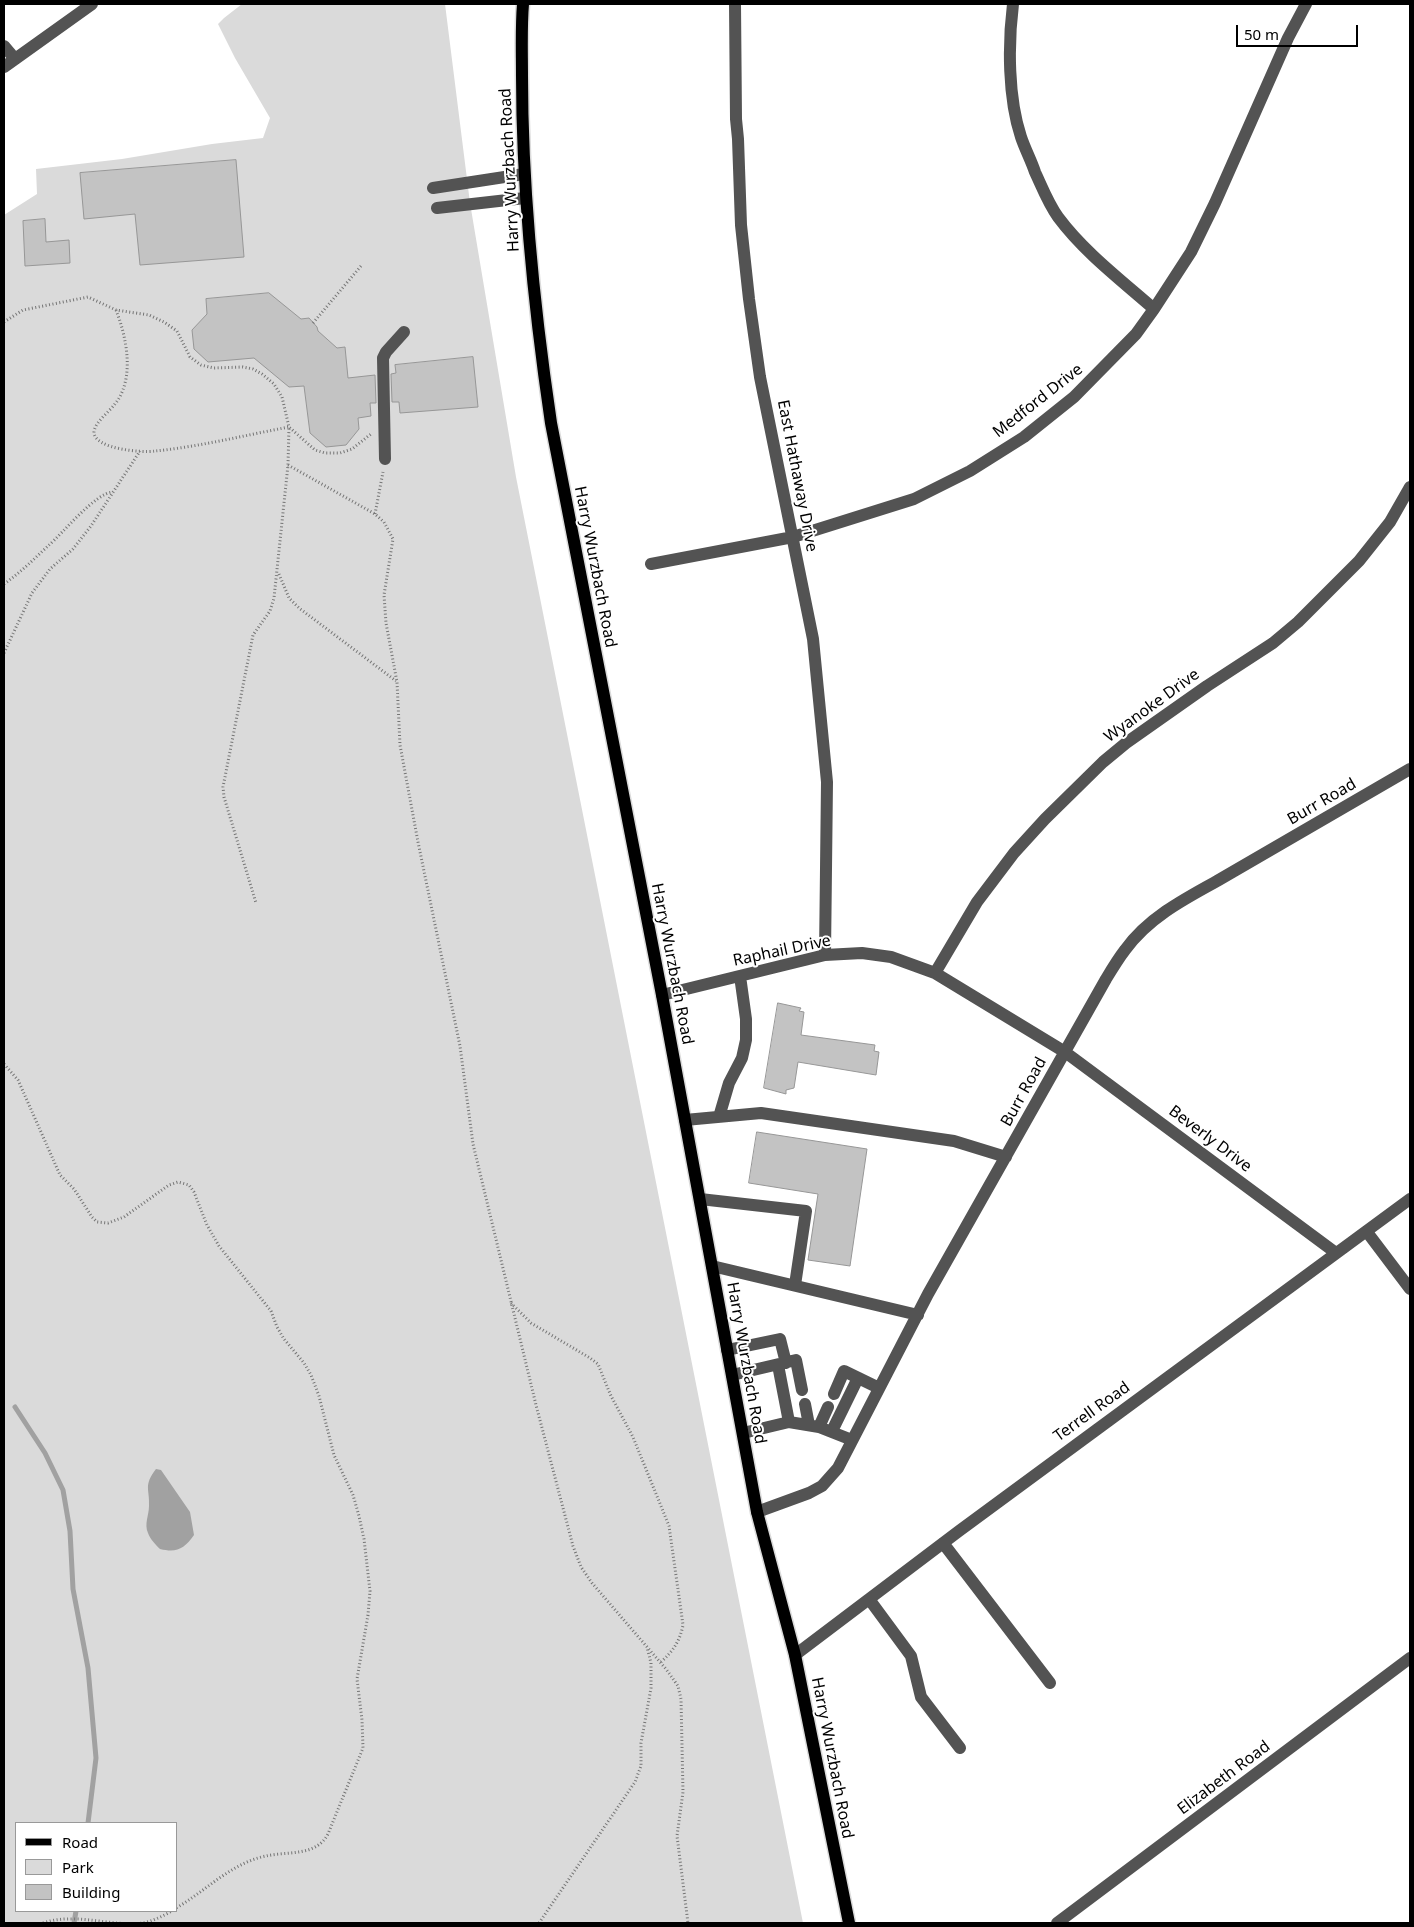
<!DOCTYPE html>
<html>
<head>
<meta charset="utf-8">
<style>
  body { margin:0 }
  #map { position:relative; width:1414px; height:1927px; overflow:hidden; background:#fff; font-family:"Noto Sans",sans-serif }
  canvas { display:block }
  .frame { position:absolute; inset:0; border:5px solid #000; pointer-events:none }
  .legend { position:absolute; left:15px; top:1822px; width:162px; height:90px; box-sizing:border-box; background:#fff; border:1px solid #999; margin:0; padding:6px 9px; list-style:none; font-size:15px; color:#000 }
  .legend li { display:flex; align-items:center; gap:10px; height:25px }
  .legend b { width:25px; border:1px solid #999 }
  .scale { position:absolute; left:1236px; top:25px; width:122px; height:22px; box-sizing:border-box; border:2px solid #000; border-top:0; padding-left:6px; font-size:15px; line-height:18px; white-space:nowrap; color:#000; -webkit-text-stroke:4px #fff; paint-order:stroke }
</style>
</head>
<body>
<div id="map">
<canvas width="1414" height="1927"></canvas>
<div class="frame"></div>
<ul class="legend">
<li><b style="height:6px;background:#000"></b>Road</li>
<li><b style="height:14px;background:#dadada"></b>Park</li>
<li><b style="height:14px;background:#c3c3c3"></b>Building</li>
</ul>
<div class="scale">50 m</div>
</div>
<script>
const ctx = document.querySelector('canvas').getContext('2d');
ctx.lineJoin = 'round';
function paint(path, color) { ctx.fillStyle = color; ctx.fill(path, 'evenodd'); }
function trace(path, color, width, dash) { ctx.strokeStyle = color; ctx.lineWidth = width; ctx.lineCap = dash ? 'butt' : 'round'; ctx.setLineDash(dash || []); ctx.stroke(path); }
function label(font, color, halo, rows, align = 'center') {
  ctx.font = font + ' "Noto Sans",sans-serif'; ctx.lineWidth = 4; ctx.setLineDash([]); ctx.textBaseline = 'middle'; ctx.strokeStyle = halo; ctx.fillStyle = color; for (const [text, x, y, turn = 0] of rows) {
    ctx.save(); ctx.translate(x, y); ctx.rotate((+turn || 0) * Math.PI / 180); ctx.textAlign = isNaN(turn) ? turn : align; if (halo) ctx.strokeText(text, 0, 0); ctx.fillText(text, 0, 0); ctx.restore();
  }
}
const green = new Path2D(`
  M242,4H445L470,203L516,477L803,1923H4V215L37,194L36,169L122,159L212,144L263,138L270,118L235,58L218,24L224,18ZM16,1823H176V1911H16Z`);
const water = new Path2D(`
  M156,1469L161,1470L190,1512L194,1535C184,1549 177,1553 160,1549C156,1545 150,1539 148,1533C144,1524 149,1515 149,1506C150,1489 143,1486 156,1469Z`);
const stream = new Path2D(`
  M15,1407L45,1453L63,1490L70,1531L73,1589L88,1668L96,1758L88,1823
  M74,1923L76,1911`);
const building = new Path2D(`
  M236,160L244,257L140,265L135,214L84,219L80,173Z
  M45,219L46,242L69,240L70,263L25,266L23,221Z
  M269,293L301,319L309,318L317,327L318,331L337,348L345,347L348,378L375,375L376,403H370L371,416L358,418L359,429L346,445L326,447L310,433L304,386L289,387L254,358L208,362L194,349L192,330L207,314L206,299Z
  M473,357L478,407L400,413L399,402H392L391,374L396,373L395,365Z
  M778,1003L801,1008L799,1011L804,1012L801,1035L875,1045L874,1051L879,1052L876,1075L798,1062L794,1088L786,1090V1094L764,1088Z
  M757,1132L867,1149L850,1266L808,1260L818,1194L749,1183Z`);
const path = new Path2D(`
  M116,310C127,338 135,379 115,404C109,412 95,422 94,432C94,449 142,453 155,451C198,447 246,435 289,427L288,465L274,598L270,611L253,635L223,787L224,797L256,903
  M4,322L23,310L88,297L116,310L149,315L164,322L177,331L190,357L201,365L214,368L243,367L253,369L262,374L274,384L282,397L289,427L315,450L325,453H340L352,449L371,434
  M313,323L361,266
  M288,465L375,514L384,522L393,539L384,595L386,623L397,682L400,745L418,842L460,1046L473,1144L536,1405L573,1546L581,1567L592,1583L666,1669L678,1686L681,1699L683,1792L677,1836L688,1923
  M375,514L383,472
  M279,574L289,598L299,608L396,681
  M4,584C20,573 34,559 48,546C63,533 95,493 113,492
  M4,653L32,593L50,569L73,549L91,526L140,451
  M4,1064L18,1080L60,1175L74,1189L92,1217L97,1222L108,1223L124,1217L169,1185L178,1182L189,1185L194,1192L207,1225L219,1246L271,1311L277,1327L284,1339L304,1363L311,1375L319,1396L334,1455L353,1495L359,1516L364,1539L370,1591L368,1615L357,1679L362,1720L363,1748L328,1834C316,1857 287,1851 266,1856C231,1863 206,1891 176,1908
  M511,1303L531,1323L590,1358L598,1364L611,1396L633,1437L669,1526L683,1625C680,1641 673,1651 661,1662
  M43,1923C75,1912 112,1927 143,1923C153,1921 163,1916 172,1911
  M539,1923L635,1782L641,1766V1743L651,1688V1663L647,1647`);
const minor = new Path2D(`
  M735,4L736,119L738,139L741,225L749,299L760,377L813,639L827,782L825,955
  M1013,4C1008,44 1008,98 1021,137C1025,149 1031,160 1035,172C1042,187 1048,203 1058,217C1084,252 1121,280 1154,309
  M4,46L15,59
  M4,67L92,4
  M433,188L524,174
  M437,208L525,198
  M385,459L383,358L386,352L404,332
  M651,564L793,537L914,499L970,471L1024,437L1074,397L1136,334L1154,309L1191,252L1215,203L1288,38L1306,4
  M935,973L977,902L1014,853L1045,819L1103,762L1126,743L1207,686L1273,643L1298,622L1359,561L1390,522L1410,487
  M662,995L825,955L862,953L891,957L935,973L1065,1052L1336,1253
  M719,1117L729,1083L742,1058L746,1040V1019L740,976
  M685,1120L761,1113L954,1141L1006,1157
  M700,1199L806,1211L795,1285
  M1367,1232L1410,1289
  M712,1266L918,1315
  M727,1350L780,1339L786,1363
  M778,1365L789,1422
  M732,1375L796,1360L802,1390
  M834,1394L844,1371L879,1388
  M805,1404L809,1425
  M828,1407L819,1427L852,1440
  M832,1431L858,1378
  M743,1433L789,1422L819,1427
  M757,1512L809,1493L822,1486L838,1468L928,1294L1106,979C1112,969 1118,959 1125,950C1148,918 1184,899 1217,881L1410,769
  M943,1543L1050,1683
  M869,1599L911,1656L921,1697L960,1748
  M795,1655L959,1531L1410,1199
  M1057,1923L1410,1658`);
const major = new Path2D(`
  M523,4C521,28 522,52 522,76C522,193 534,308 551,423L662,995L757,1512L795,1655L849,1923`);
const streetNames = [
  ["Harry Wurzbach Road",510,170,-93],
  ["Medford Drive",1038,401,-38],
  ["East Hathaway Drive",797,476,79],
  ["Harry Wurzbach Road",595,567,79],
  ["Wyanoke Drive",1152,706,-36],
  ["Burr Road",1322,802,-30],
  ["Raphail Drive",782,951,-12],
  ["Harry Wurzbach Road",672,964,79],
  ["Burr Road",1024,1092,-61],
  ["Beverly Drive",1210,1139,37],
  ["Harry Wurzbach Road",746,1363,80],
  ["Terrell Road",1092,1412,-36],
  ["Harry Wurzbach Road",832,1758,79],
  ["Elizabeth Road",1224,1778,-37]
];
paint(green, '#dadada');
paint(water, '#a1a1a1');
trace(stream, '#a1a1a1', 5);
paint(building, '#c3c3c3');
trace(building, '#979797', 1);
trace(major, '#dbdbdb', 15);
trace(path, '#757575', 3, [1, 2.5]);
trace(minor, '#535353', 12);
trace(major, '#000', 12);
label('16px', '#000', '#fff', streetNames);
</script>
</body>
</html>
